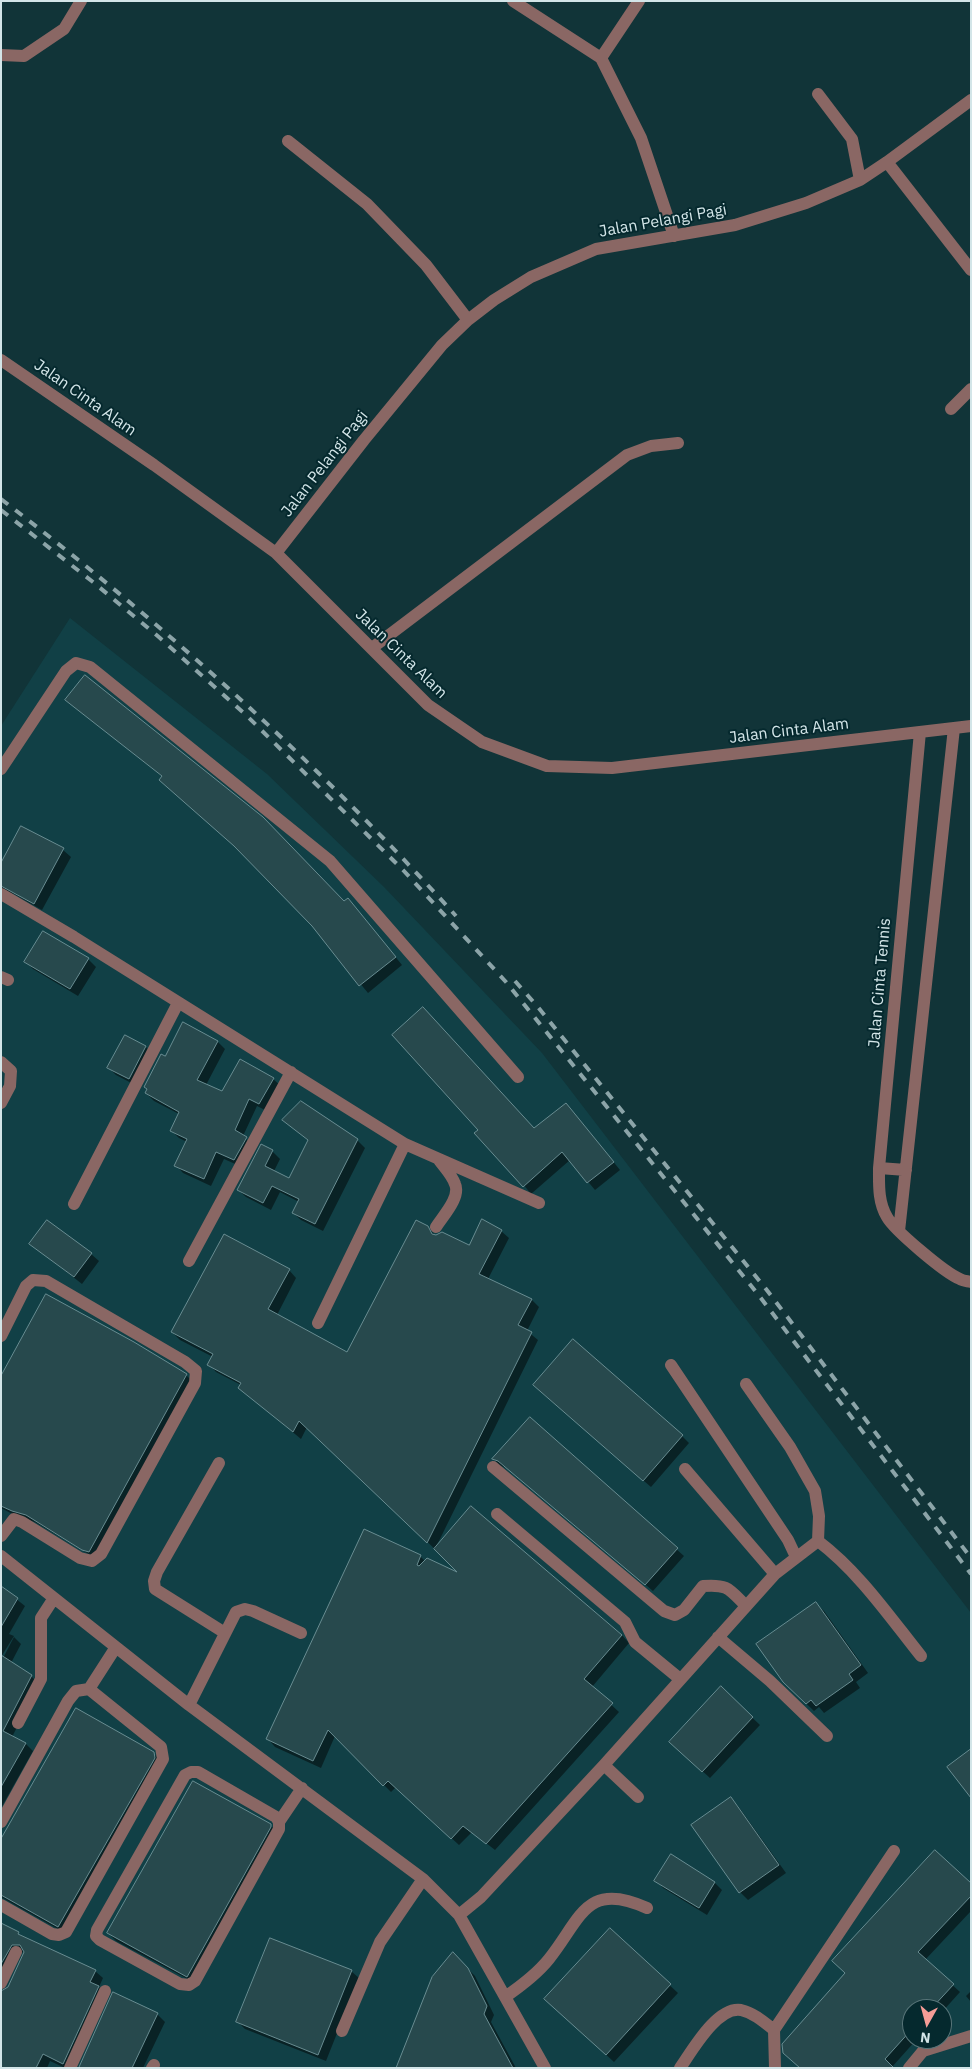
<!DOCTYPE html>
<html>
<head>
<meta charset="utf-8">
<style>
  body { margin:0 }
  #map { position:relative; width:972px; height:2069px; overflow:hidden; background:#113438; font-family:"IBM Plex Sans",sans-serif }
  canvas { display:block }
  .frame { position:absolute; inset:0; border:2px solid #d3e5e8; pointer-events:none }
  .north { position:absolute; left:902px; top:1999px; width:50px; height:50px; box-sizing:border-box; background:#05292e; border:1px solid #577478; border-radius:50%; rotate:187deg; font-size:14px; font-weight:700; line-height:20px; text-align:center; color:#d3e5e8 }
  .north::after { content:''; display:block; margin:auto; width:18px; height:22px; background:#f59c96; clip-path:polygon(50% 0,100% 100%,50% 72%,0 100%) }
</style>
</head>
<body>
<div id="map">
<canvas width="972" height="2069"></canvas>
<div class="frame"></div>
<div class="north">N</div>
</div>
<script>
const ctx = document.querySelector('canvas').getContext('2d');
ctx.lineJoin = 'round';
function paint(path, color) { ctx.fillStyle = color; ctx.fill(path, 'evenodd'); }
function trace(path, color, width, dash) { ctx.strokeStyle = color; ctx.lineWidth = width; ctx.lineCap = dash ? 'butt' : 'round'; ctx.setLineDash(dash || []); ctx.stroke(path); }
function label(font, color, halo, rows, align = 'center') {
  ctx.font = font + ' "IBM Plex Sans",sans-serif'; ctx.lineWidth = 4; ctx.setLineDash([]); ctx.textBaseline = 'middle'; ctx.strokeStyle = halo; ctx.fillStyle = color; for (const [text, x, y, turn = 0] of rows) {
    ctx.save(); ctx.translate(x, y); ctx.rotate((+turn || 0) * Math.PI / 180); ctx.textAlign = isNaN(turn) ? turn : align; if (halo) ctx.strokeText(text, 0, 0); ctx.fillText(text, 0, 0); ctx.restore();
  }
}
const built = new Path2D(`
  M70,618L267,774L384,887L542,1053L971,1613V2068H1V726ZM912,2009H942V2039H912Z`);
const shadow = new Path2D(`
  M67,700L344,903L355,907L402,965L368,993L313,926L242,851L163,777Z
  M63,850L71,857L42,910L14,894L1,891V865Z
  M88,959L96,967L78,996L33,969L26,962Z
  M126,1037L146,1047L153,1055L137,1086L116,1075L109,1068Z
  M218,1042L225,1049L206,1085L222,1093L273,1079L281,1086L267,1111L257,1106L243,1136L253,1146L242,1167L224,1159L211,1186L183,1173L176,1165L187,1142L179,1138L172,1131L179,1114L154,1101L146,1093L165,1058Z
  M573,1112L620,1170L595,1190L570,1160L531,1194L480,1130H535Z
  M283,1120L357,1140L365,1148L323,1231L301,1220L293,1213L299,1202L280,1192L271,1210L246,1197L238,1190L262,1146L272,1151L280,1159L274,1171L289,1179L309,1141Z
  M427,1227L436,1236L469,1246L501,1231L509,1238L488,1279L532,1300L539,1307L527,1331L538,1340L436,1547L471,1507L620,1633L629,1643L592,1687L619,1712L495,1850L472,1832L459,1845L396,1787L391,1792L335,1736L321,1768L275,1747L268,1739L420,1556L425,1561L462,1575L307,1427L301,1439L248,1395L241,1385L216,1372L209,1364L213,1357L180,1340L172,1332L289,1270L296,1278L277,1315L347,1354Z
  M31,1244L91,1254L99,1261L82,1284Z
  M133,1343L186,1375L194,1383L97,1559L35,1522L20,1518L1,1508V1378Z
  M542,1393L682,1436L689,1443L651,1487Z
  M530,1419L684,1556L653,1591L507,1468L501,1466L493,1459Z
  M1,1587L25,1606L9,1634L14,1636L1,1657Z
  M816,1604L824,1611L868,1673L856,1682L860,1688L824,1713L819,1707L814,1711L784,1682Z
  M14,1637L21,1644L11,1663L31,1676L39,1684L12,1737L26,1744L33,1751L1,1808V1662Z
  M721,1688L760,1725L710,1778L678,1749Z
  M153,1753L161,1761L65,1933L1,1897V1842Z
  M731,1798L738,1806L786,1873L748,1900L740,1892L693,1825Z
  M270,1825L278,1833L195,1983L116,1941L108,1933Z
  M672,1856L715,1883L722,1890L707,1915L663,1888L656,1880Z
  M971,1885V1911L925,1960L960,1992L942,2012V2009H912V2039H917L892,2067L800,2068L846,1973Z
  M1,1926L95,1971L103,1978L99,1987L106,1994L65,2068L50,2061L47,2068H1L9,1987L25,1951L16,1956L1,1986Z
  M610,1930L678,1993L614,2062L553,2006Z
  M453,1954L475,1976L494,2015L491,2022L516,2068H397Z
  M351,1971L359,1978L326,2061L245,2029L238,2022Z
  M971,1991V2002L966,1996Z
  M157,2014L165,2022L143,2068H80Z`);
const building = new Path2D(`
  M85,675L263,817L344,901L348,898L396,957L359,986L312,926L234,846L159,780L162,776L65,700Z
  M21,826L64,848L34,904L1,886V863Z
  M43,931L89,958L70,989L24,962Z
  M423,1007L534,1128L566,1103L614,1162L587,1183L562,1152L523,1187L474,1133L478,1130L392,1035Z
  M183,1022L218,1041L197,1080L222,1091L240,1059L274,1078L259,1104L249,1099L235,1130L247,1137L234,1160L216,1152L204,1179L174,1166L187,1139L170,1131L179,1112L145,1093L147,1089L144,1087L161,1054L165,1056Z
  M125,1035L146,1046L129,1079L107,1068Z
  M301,1101L358,1139L315,1224L292,1213L299,1199L272,1186L263,1203L237,1190L261,1144L273,1150L265,1166L289,1178L308,1140L282,1120Z
  M482,1219L502,1230L479,1274L532,1299L518,1325L532,1332L427,1543L299,1421L293,1432L238,1388L241,1383L207,1365L213,1354L171,1332L224,1234L290,1269L268,1309L347,1352L416,1220L428,1226L432,1234L436,1235L442,1232L469,1245Z
  M47,1220L92,1253L74,1277L29,1244Z
  M46,1294L134,1342L187,1374L89,1552L82,1550L26,1515L12,1511L1,1506V1376Z
  M573,1339L683,1435L643,1481L533,1385Z
  M530,1417L678,1548L645,1585L498,1461L492,1459Z
  M471,1506L622,1635L584,1679L613,1703L486,1844L463,1826L451,1839L388,1781L383,1786L328,1730L313,1761L266,1739L364,1529L421,1555L417,1565L419,1566L427,1558L457,1572L434,1549Z
  M1,1586L18,1598L1,1627Z
  M816,1602L861,1665L849,1674L853,1680L816,1706L811,1700L806,1704L783,1682L756,1644Z
  M1,1655L32,1675L3,1731L26,1743L1,1787Z
  M721,1686L753,1717L702,1772L669,1742Z
  M76,1708L154,1752L155,1758L58,1927L1,1895V1839Z
  M971,1749V1798L947,1767Z
  M193,1781L271,1824V1827L187,1977L107,1933Z
  M731,1797L779,1865L739,1893L691,1825Z
  M935,1850L971,1883V1896L918,1952L954,1984L931,2009H912V2029L885,2059L894,2068H800L783,2053L782,2044L845,1973L832,1961Z
  M671,1854L715,1882L699,1908L654,1881Z
  M1,1923L19,1932L18,1934L96,1970L90,1982L99,1986L63,2064L43,2054L36,2068H1V1991L8,1987L24,1952L20,1945H12L1,1964Z
  M610,1928L671,1984L606,2055L544,1999Z
  M270,1938L352,1970L318,2055L236,2022Z
  M453,1952L468,1968L487,2006L484,2014L513,2068H396L432,1977Z
  M113,1992L158,2013L132,2068H79Z`);
const minor = new Path2D(`
  M513,1L601,58L641,138L674,236
  M1,55L24,56L64,29L81,1
  M601,58L639,1
  M818,94L852,139L860,180
  M288,141L367,204L426,265L468,320
  M887,162L971,270
  M1,360L154,465L276,553L428,705L482,742L547,766L612,768L971,726
  M951,409L971,389
  M276,553L364,440L442,345L468,320L494,300L531,277L596,249L735,225L806,203L860,180L887,162L971,100
  M372,648L627,455L651,446L678,443
  M920,732L879,1168C879,1185 878,1202 887,1217C894,1230 945,1273 960,1279C963,1281 967,1281 971,1282
  M1,769L66,671L76,663L90,667L330,861L518,1077
  M1,894L74,937L405,1144L539,1203
  M1,977L8,980
  M1,1062L11,1071L10,1086L1,1103
  M879,1168L906,1170
  M74,1204L178,1003
  M436,1227C443,1216 461,1197 455,1184C452,1175 444,1167 439,1160
  M899,1231L954,728
  M189,1261L291,1072
  M318,1323L405,1144
  M1,1336L26,1286L33,1280L46,1281L185,1362L196,1371L195,1383L101,1554L92,1561L80,1558L22,1522L14,1519L1,1536
  M671,1365L788,1540L796,1557
  M746,1384L790,1447L815,1491L819,1516L818,1541
  M219,1463L157,1572L154,1581L155,1589L225,1633
  M493,1467L664,1611L675,1615L684,1610L703,1586C728,1584 729,1589 746,1606
  M685,1469L775,1574
  M497,1514L625,1622L635,1642L680,1679
  M818,1541C859,1572 889,1616 921,1656
  M1,1556L189,1705L423,1879L459,1915L545,2068
  M718,1637L770,1681L827,1736
  M89,1689L116,1647
  M189,1705L236,1612L245,1609L253,1611L301,1633
  M18,1723L41,1679V1618L54,1598
  M604,1765L638,1797
  M191,1772H198L276,1817L279,1822V1829L195,1981L189,1985L180,1984L100,1940L96,1936L97,1930L185,1775Z
  M1,1822L68,1701L76,1691L89,1689L161,1747L163,1759L66,1932L59,1935L52,1934L1,1905
  M279,1822L302,1788
  M459,1915L481,1897L604,1765L775,1574L818,1541
  M1,1983L16,1952
  M505,1997C521,1986 537,1974 549,1959C581,1919 586,1880 647,1908
  M342,2031L380,1942L423,1879
  M70,2068L105,1991
  M152,2068L154,2065
  M680,2068C692,2051 717,2006 741,2010C754,2013 764,2022 774,2030
  M775,2068L774,2030L894,1851
  M909,2068L923,2051L971,2036`);
const rail = new Path2D(`
  M1,499C165,625 318,763 456,916
  M1,510L93,582L160,638L245,714L403,870L506,982L757,1293L971,1574
  M515,981L537,1006L766,1289L971,1558`);
const streetNames = [
  ["Jalan Pelangi Pagi",663,221,-10],
  ["Jalan Cinta Alam",85,398,35],
  ["Jalan Pelangi Pagi",325,464,-52],
  ["Jalan Cinta Alam",401,654,44],
  ["Jalan Cinta Alam",789,731,-7],
  ["Jalan Cinta Tennis",880,983,-85]
];
paint(built, '#114046');
paint(shadow, '#0007');
paint(building, '#27494d');
trace(building, '#688c91', 1);
trace(minor, '#8a6764', 12);
trace(rail, '#8ca4a8', 4, [9, 9]);
label('16px', '#d3e5e8', '#05292e', streetNames);
</script>
</body>
</html>
